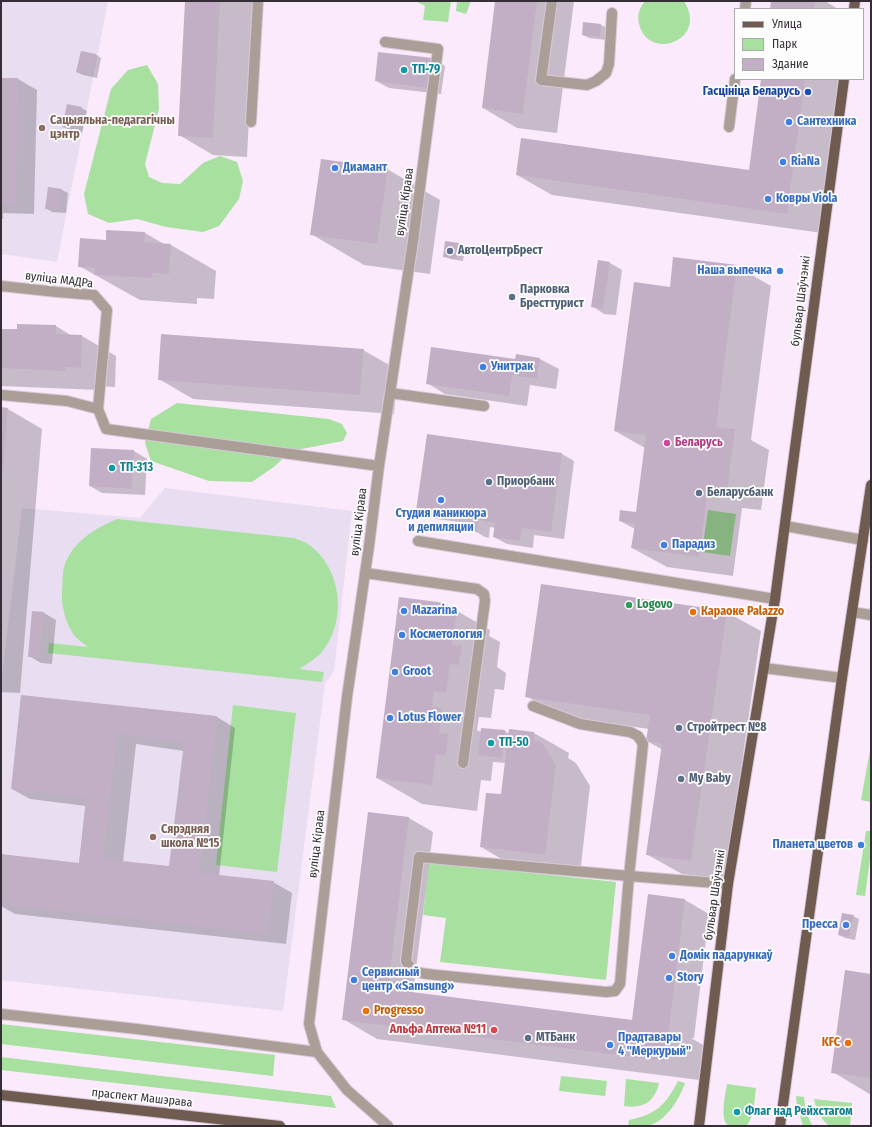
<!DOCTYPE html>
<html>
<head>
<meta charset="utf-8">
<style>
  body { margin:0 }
  #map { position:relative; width:872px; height:1127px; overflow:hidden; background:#faeafc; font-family:"Fira Sans Condensed",sans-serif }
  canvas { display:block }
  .frame { position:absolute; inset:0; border:2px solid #352e37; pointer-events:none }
  .legend { position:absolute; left:734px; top:8px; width:130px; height:72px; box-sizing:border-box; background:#fdfdfd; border:1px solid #adaaae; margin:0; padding:5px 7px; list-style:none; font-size:12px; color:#352e37 }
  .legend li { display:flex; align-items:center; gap:8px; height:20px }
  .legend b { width:20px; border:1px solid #adaaae }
</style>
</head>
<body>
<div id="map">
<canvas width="872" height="1127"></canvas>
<div class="frame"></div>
<ul class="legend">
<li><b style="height:5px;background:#6f5b4f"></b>Улица</li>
<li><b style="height:11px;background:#a8e0a0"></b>Парк</li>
<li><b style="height:11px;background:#c2afc5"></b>Здание</li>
</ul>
</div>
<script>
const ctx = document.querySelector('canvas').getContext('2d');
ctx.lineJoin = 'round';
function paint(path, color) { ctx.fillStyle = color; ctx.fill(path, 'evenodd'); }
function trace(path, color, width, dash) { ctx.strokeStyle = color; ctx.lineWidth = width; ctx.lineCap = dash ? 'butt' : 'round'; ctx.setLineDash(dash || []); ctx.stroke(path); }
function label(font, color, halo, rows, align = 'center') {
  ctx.font = font + ' "Fira Sans Condensed",sans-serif'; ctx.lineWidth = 3.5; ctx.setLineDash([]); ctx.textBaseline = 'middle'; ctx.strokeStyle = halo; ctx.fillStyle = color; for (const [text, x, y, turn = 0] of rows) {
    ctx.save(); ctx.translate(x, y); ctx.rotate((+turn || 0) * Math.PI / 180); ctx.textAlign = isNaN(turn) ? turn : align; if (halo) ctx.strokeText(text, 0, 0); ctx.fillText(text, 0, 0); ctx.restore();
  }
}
const education = new Path2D(`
  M1,1H108L57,262L1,254Z
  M165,488L352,511L334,671L325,683L283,1011L1,980V684L22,508L140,518Z`);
const green = new Path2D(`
  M415,1H451L448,22L423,20L425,6Z
  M457,1H471L466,14L456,11Z
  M645,1H684C709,41 648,62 639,24C637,16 639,8 645,1Z
  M147,65L158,84L159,109L145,164L149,177L162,183L180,184L203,163L220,156L237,162L243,181L239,199L219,226L203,232L166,227L137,219L109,223L88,214L84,194L111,89L128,70Z
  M177,403L329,419L342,424L347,433L343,441L291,451L275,466L252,482L209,481L151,461L145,443L151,419Z
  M708,510L736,514L730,556L702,552Z
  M117,519L294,538C298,540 304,541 308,544C342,567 348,622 321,653C314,660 307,664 299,669L324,672L322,682L48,653L49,643L88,647C84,644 78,640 74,635C66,624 61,606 62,592C63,584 62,575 64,567C72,542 94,529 117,519Z
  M233,705L296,713L277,872L216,865Z
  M871,745V802L861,800Z
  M866,831H871V852L865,896L856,895Z
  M429,862L616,882L606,980L440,962L446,918L423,915Z
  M1,1024L275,1055L273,1076L1,1044Z
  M1,1057L331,1096L336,1108L1,1070Z
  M561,1076L607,1081L605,1096L559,1091Z
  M626,1079L659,1083C655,1102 643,1109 624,1106Z
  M678,1081L685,1083C679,1100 666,1122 647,1126C641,1127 634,1126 628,1126L629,1120C655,1115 666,1105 678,1081Z
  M727,1084L756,1088C754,1100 755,1117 746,1126C741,1126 734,1127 730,1126C718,1123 726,1092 727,1084Z
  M796,1096L804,1097C805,1109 807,1117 813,1126H803L797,1105Z
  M814,1099L852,1103L850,1126C844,1126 835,1127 830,1126C821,1121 816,1108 814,1099Z`);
const shadow = new Path2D(`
  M186,1H255L247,157L213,155L179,135Z
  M496,1H574L557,133L517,128L483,108Z
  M772,1H825L838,9H771Z
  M584,23L601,25L607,28L606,40L589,38L583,35Z
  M95,54L101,58L97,78L83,75L77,72Z
  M432,59L445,66L441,94L389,88L376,81Z
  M1,77L4,79H18L37,90L34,214L3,213V219H1Z
  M762,79H842L822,233L552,195L517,175L750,171Z
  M81,108L87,111L82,133L69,130L63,126Z
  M387,169L440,200L430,274L364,265L311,234Z
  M49,188L62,190L68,193L66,213L52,212L46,208Z
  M145,233L164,244L171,245L216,271L214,299L197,298V304L140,300L79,266L106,241Z
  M459,244L465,248L463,261L450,259L444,256Z
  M598,261L610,263L622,270L616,315L604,314L592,306Z
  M736,266L771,286L751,440L769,450L761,510L742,508L733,576L667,567L632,548L635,529L620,521L637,513L645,448L615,431L670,288Z
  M56,326L72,336H82L116,356L115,387L99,386V390L1,386V329L18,330Z
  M363,350L398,370L394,414L193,399L159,379Z
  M516,355L540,359L559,369L556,389L530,385L527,406L445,394L427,383L516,360Z
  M1,408L8,409L42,429L20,693L1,692Z
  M428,435L562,454L574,461L564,539L534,535L533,548L507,544L494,537L496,528L490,527L489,538L485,537L473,530L474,524L430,518L417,510Z
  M92,449L134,451L147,459L145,495L102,493L90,486Z
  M445,604L490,630L489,636L500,642L497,667L506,673L504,690L495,689L491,718L479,717L477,730L481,732L505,731L509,734V730L534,733L569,753L568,758L576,763L590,786L580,874L515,867L481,847L502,796L506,763L493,762L491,781L481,780L477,811L422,804L377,778Z
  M726,612L761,631L725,880L682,874L648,855L663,750L647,741L649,729L560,716L526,696Z
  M44,613L56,620L52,664L41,663L29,656Z
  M22,696L217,717L235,728L219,876L273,882L292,893L286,944L15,914L1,906V855L79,864L86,806L30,799L12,789ZM136,744L184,751L170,867L123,862Z
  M369,813L409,818L433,832L413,993L637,1021L648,895L685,900L709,914L694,1038H691L703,1045L699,1080L377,1039L343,1019Z
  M853,916L859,919L855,940L845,938L839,935Z
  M871,975V1095L833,1072Z`);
const building = new Path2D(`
  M185,1H220L213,138L178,136Z
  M495,1H537L523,114L482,108Z
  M771,1H815L814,9H770Z
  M583,22L601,24L600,37L582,35Z
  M81,51L96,54L91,75L76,72Z
  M378,52L433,58L429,88L375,81Z
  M1,78H18L16,204L1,203Z
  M761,79H805L787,214L516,175L521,138L749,170Z
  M67,104L82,107L76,130L62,127Z
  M321,159L388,168L377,244L310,235Z
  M48,187L62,189L60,210L45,209Z
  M106,230L145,232L144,242L171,244L169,274L152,273V278L94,275L95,268L78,267L80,238L106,240Z
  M445,241L459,243L457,259L443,257Z
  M673,257L737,265L716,427L735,429L727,491L708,489L699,557L631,548L635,524L619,521L620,510L636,512L646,435L614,431L634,282L670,287Z
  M598,260L610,262L603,309L591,307Z
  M17,324L56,325V334L82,335L81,368L65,367V371L1,368V329H17Z
  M161,334L364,349L360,395L158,380Z
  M431,347L515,359L516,354L540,358L537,379L512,375L509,396L426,384Z
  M1,407L8,408L2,477H1Z
  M427,434L562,453L551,532L522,528L520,541L493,537L495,523L478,520L477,532L472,531L473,519L416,511Z
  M91,448L134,450L132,489L89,486Z
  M541,584L727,611L691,861L646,855L662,744L646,741L650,715L525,697Z
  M399,597L445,603L443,614L456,615L452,645L462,646L459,665L450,664L446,693L434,691L432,707L442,708L439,733L448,734L446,755L436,754L432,785L376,778Z
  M32,611L44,612L40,657H28Z
  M21,695L217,716L200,873L274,881L268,934L1,904V854L79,863L86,798L11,789ZM117,734L184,743L169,866L103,859Z
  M481,728L505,730L502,758L478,755Z
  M509,729L534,732V741L542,742L556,765L545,855L480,847L486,793L501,794Z
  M368,812L409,817L388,989L632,1020L648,894L685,899L665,1061L342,1020Z
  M842,913L854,915L849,937L838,935Z
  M845,970L871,974V1078L831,1073Z`);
const minor = new Path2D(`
  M552,1L541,80L587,85L596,81L606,73L609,64L612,13
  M745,9L746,1
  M385,42L438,49L413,241L379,466L369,546L347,697L309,1024L317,1052L347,1090L388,1126
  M251,122L258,1
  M729,127L735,79
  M1,286L57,292L94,295L107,310L98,409
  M390,393L484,406
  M1,395L67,401L98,409L106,429L379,466
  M785,526L863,540
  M418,541L775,599
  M365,573L477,589L484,594L485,601L463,763
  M852,612L871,615
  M764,668L842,678
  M533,706L580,724L630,732L638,736L643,744L629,876L419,857L406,961C414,975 422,973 437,975L606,992L615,991L620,984L629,876L728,884
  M1,1014L137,1029L317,1052`);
const major = new Path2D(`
  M854,9L855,1
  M1,1095L280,1126
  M699,1126L728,884L775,599L844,79
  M780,1126L842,678L871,485`);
const markers = [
  [404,70,4,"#0f9aa8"],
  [808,92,4,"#1a4fb4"],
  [789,122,4,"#3f7fe0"],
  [42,128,4,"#8d6e63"],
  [783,162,4,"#3f7fe0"],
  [335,168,4,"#3f7fe0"],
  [768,199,4,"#3f7fe0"],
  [450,251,4,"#5c6f8a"],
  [780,271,4,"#3f7fe0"],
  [512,297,4,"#5c6f8a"],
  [483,367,4,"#3f7fe0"],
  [667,443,4,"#d1479c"],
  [112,468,4,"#0f9aa8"],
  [489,482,4,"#5c6f8a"],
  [699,493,4,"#5c6f8a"],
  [441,500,4,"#3f7fe0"],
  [664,545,4,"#3f7fe0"],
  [629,605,4,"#2e9e5b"],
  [404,611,4,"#3f7fe0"],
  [693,612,4,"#e8710a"],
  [402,635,4,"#3f7fe0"],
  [395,672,4,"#3f7fe0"],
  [390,718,4,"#3f7fe0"],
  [679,728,4,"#5c6f8a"],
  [491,743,4,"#0f9aa8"],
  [681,779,4,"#5c6f8a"],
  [153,837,4,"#8d6e63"],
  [861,845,4,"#3f7fe0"],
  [846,925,4,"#3f7fe0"],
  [672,956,4,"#3f7fe0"],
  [669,978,4,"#3f7fe0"],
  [354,980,4,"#3f7fe0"],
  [366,1011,4,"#e8710a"],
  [494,1030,4,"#e0444e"],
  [528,1038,4,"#5c6f8a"],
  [848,1043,4,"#e8710a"],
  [610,1045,4,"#3f7fe0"],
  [737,1112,4,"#0f9aa8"]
];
const cultureNames = [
  ["ТП-79",412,70],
  ["ТП-313",120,468],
  ["ТП-50",499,743],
  ["Флаг над Рейхстагом",745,1112]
];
const transitNames = [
  ["Гасцініца Беларусь",800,92]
];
const educationNames = [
  ["Сацыяльна-педагагічны",50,121],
  ["цэнтр",50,135],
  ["Сярэдняя",161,830],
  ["школа №15",161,844]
];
const shopNames = [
  ["Сантехника",797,122],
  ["RiaNa",791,162],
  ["Диамант",343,168],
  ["Ковры Viola",776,199],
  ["Наша выпечка",772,271,"right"],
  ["Унитрак",491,367],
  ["Студия маникюра",441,514,"center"],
  ["и депиляции",441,528,"center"],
  ["Парадиз",672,545],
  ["Mazarina",412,611],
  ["Косметология",410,635],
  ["Groot",403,672],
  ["Lotus Flower",398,718],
  ["Планета цветов",853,845,"right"],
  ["Пресса",838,925,"right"],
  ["Домік падарункаў",680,956],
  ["Сервисный",362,973],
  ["центр «Samsung»",362,987],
  ["Story",677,978],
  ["Прадтавары",618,1038],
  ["4 \"Меркурый\"",618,1052]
];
const streetNames = [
  ["вуліца Кірава",405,202,-82],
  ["вуліца МАДРа",59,280,7],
  ["бульвар Шаўчэнкі",801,301,-83],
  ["вуліца Кірава",359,522,-83],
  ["вуліца Кірава",317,844,-83],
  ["бульвар Шаўчэнкі",715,895,-82],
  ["праспект Машэрава",142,1098,6]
];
const serviceNames = [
  ["АвтоЦентрБрест",458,251],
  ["Парковка",520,290],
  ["Бресттурист",520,304],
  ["Приорбанк",497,482],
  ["Беларусбанк",707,493],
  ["Стройтрест №8",687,728],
  ["My Baby",689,779],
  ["МТБанк",536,1038]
];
const hotelNames = [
  ["Беларусь",675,443]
];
const leisureNames = [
  ["Logovo",637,605]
];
const foodNames = [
  ["Караоке Palazzo",701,612],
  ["Progresso",374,1011],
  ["KFC",840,1043,"right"]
];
const healthNames = [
  ["Альфа Аптека №11",486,1030]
];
paint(education, '#e8ddf1');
paint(green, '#a8e0a0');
paint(shadow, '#0003');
paint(building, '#c2afc5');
trace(minor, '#d7c8d9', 12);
trace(major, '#d7c8d9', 12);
trace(minor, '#aa9e97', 10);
trace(major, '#6f5b4f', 10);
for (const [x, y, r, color] of markers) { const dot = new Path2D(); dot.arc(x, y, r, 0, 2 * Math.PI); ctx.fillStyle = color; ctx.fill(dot); trace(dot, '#fdfdfd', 1.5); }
label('bold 12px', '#0d838f', '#fdfdfd', cultureNames, 'left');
label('bold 12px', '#164399', '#fdfdfd', transitNames, 'right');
label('bold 12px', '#785e54', '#fdfdfd', educationNames, 'left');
label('bold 12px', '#366cbe', '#fdfdfd', shopNames, 'left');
label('12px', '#352e37', '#fdfdfd', streetNames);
label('bold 12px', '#4e5e75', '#fdfdfd', serviceNames, 'left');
label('bold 12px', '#b23c85', '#fdfdfd', hotelNames, 'left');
label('bold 12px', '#27864d', '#fdfdfd', leisureNames, 'left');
label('bold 12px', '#c56008', '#fdfdfd', foodNames, 'left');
label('bold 12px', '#be3a42', '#fdfdfd', healthNames, 'right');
</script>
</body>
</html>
